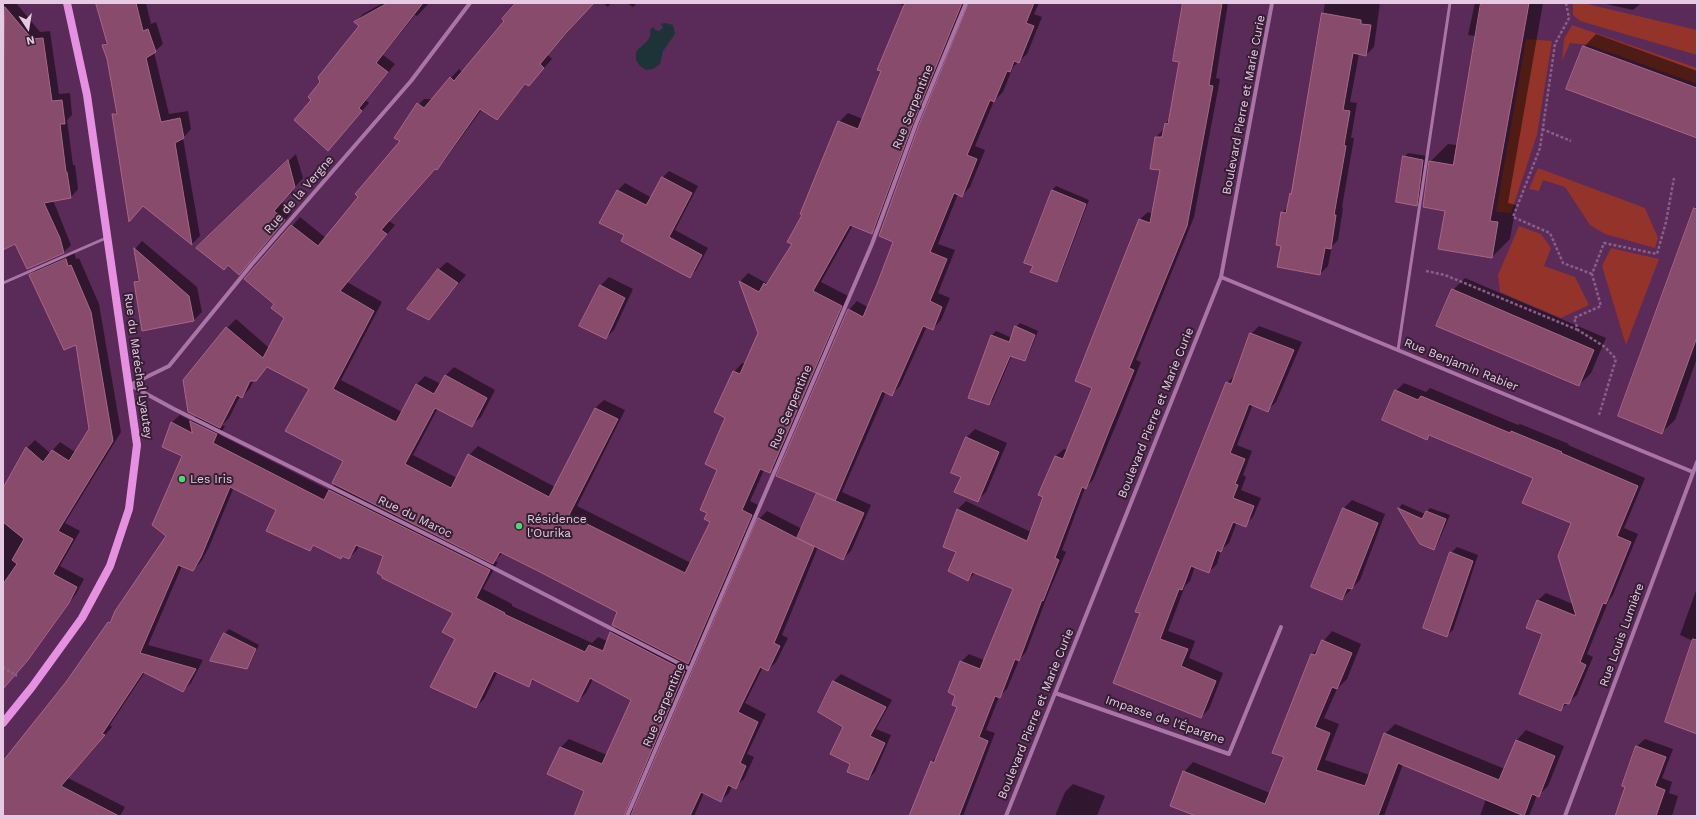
<!DOCTYPE html>
<html>
<head>
<meta charset="utf-8">
<style>
  body { margin:0 }
  #map { position:relative; width:1700px; height:819px; overflow:hidden; background:#5a2b58; font-family:"Work Sans",sans-serif }
  canvas { display:block }
  .frame { position:absolute; inset:0; border:4px solid #e6c9e3; pointer-events:none }
  .north { position:absolute; left:8px; top:8px; width:40px; height:40px; -webkit-text-stroke:3px #331e32; paint-order:stroke; rotate:168deg; font-size:11px; font-weight:700; line-height:16px; text-align:center; color:#e6c9e3 }
  .north::after { content:''; display:block; margin:auto; width:14px; height:18px; background:#e6c9e3; clip-path:polygon(50% 0,100% 100%,50% 72%,0 100%) }
</style>
</head>
<body>
<div id="map">
<canvas width="1700" height="819"></canvas>
<div class="frame"></div>
<div class="north">N</div>
</div>
<script>
const ctx = document.querySelector('canvas').getContext('2d');
ctx.lineJoin = 'round';
function paint(path, color) { ctx.fillStyle = color; ctx.fill(path, 'evenodd'); }
function trace(path, color, width, dash) { ctx.strokeStyle = color; ctx.lineWidth = width; ctx.lineCap = dash ? 'butt' : 'round'; ctx.setLineDash(dash || []); ctx.stroke(path); }
function label(font, color, halo, rows, align = 'center') {
  ctx.font = font + ' "Work Sans",sans-serif'; ctx.lineWidth = 4; ctx.setLineDash([]); ctx.textBaseline = 'middle'; ctx.strokeStyle = halo; ctx.fillStyle = color; for (const [text, x, y, turn = 0] of rows) {
    ctx.save(); ctx.translate(x, y); ctx.rotate((+turn || 0) * Math.PI / 180); ctx.textAlign = isNaN(turn) ? turn : align; if (halo) ctx.strokeText(text, 0, 0); ctx.fillText(text, 0, 0); ctx.restore();
  }
}
const green = new Path2D(`
  M1573,3H1583L1697,30V55L1580,21L1573,15Z
  M1572,25L1697,68V84L1589,45L1570,43L1562,61L1564,39Z
  M1526,39L1552,41L1537,135L1511,213L1496,212Z
  M1538,168L1645,208L1658,238L1655,248L1605,234L1590,225L1565,187L1543,180L1539,191L1529,189Z
  M1519,226L1541,234L1551,248L1544,266L1575,277L1589,305L1561,318L1500,292L1498,275Z
  M1611,248L1659,259L1626,345L1602,266Z`);
const water = new Path2D(`
  M665,23L673,25L675,34L663,51L660,64L653,69L646,70L640,66L636,60V52C642,44 653,41 650,29L654,27L655,30L659,31L663,28L661,24Z`);
const shadow = new Path2D(`
  M3,3H16L40,32L50,31L59,94L70,93L72,115L67,120L73,165H75L78,189L71,197L53,200L71,245L64,252L3,214V125L5,123L6,37L3,40Z
  M97,3H146L151,24L156,22L163,44L154,52L169,114L188,111L191,129L183,138L200,236L192,244L144,205L130,220L113,115L118,110L108,59L103,45L107,41Z
  M383,3H429L417,16L415,15L383,55L395,64L366,100L369,103L328,149L312,99L321,82L361,25L356,21L363,14Z
  M517,3H593L548,55L552,59L529,85L527,83L497,119L482,109L445,160L437,169L435,168L389,221L395,225L347,282L382,302L341,380L402,412L416,385L425,376L441,384L445,376L454,367L495,390L481,417L472,425L438,408L413,455L457,478L469,455L478,446L555,487L595,408L604,400L625,410L577,506L691,563L711,521L708,512L718,469L734,372L742,363L745,364L759,333L740,282L748,273L766,283L773,276L793,243L839,122L848,113L863,119L882,70L905,6L897,3H967L921,113L880,224L872,232L853,225L821,282L850,297L778,464L770,472L764,470L750,501L760,506L697,654L690,661L693,662L632,806L634,811L759,519L767,511L802,529L818,494L849,310L857,301L869,308L895,241L970,3H1039L1034,14L1042,17L1027,54L1013,67L1003,92L994,101L975,146L985,150L970,187L962,196L958,194L938,244L955,250L938,293L950,298L941,320L933,329L927,326L900,386L892,394L886,392L842,492L871,505L851,551L843,559L818,547L782,635L788,638L776,662L768,670L763,667L745,703L766,714L747,754L754,757L744,779L735,787L732,786L729,793L721,801L704,793L694,816H575L586,790L548,774L561,747L569,739L607,755L632,700L593,679L586,693L578,701L535,679L528,686L498,671L484,699L476,707L456,638L454,612L384,555L359,545L357,550L349,558L344,555L341,558L314,545L310,550L278,509L234,487L209,547L201,562L193,570L182,566L148,645L203,660L191,683L183,691L145,672L110,725L112,727L68,778L125,807L120,816H3V763L67,682L112,619L168,536L183,456L171,423L180,415L191,421L197,415L227,328L236,319L269,348L285,318L275,304L246,279L300,217L326,238L402,141L415,108L424,99H432L459,69L462,72L505,21ZM268,367L310,389L344,461L335,484L329,490L220,435L225,426L222,425L229,418L240,396L242,397L250,388L254,380ZM503,552L619,611L617,626L611,632L607,641L598,637L592,643L512,606V604L483,589L498,562L495,561Z
  M603,3H611L608,7Z
  M627,3H637L633,7Z
  M1184,3H1228L1216,78L1220,79L1194,217L1136,360L1141,362L1118,420L1093,480L1085,488L1062,550L1066,552L1048,594L1026,652L1019,660L1007,689L999,697L986,730L995,733L963,816H910L932,762L938,755L958,706L957,695L961,662L969,654L984,660L1014,588L976,572L968,580L957,551L944,546L958,509L966,501L1031,532L1044,497L1056,456L1064,449L1068,450L1093,387L1076,381L1140,219L1148,212L1153,214L1161,169L1156,137L1164,129L1165,123L1170,119L1180,61Z
  M1325,3H1380L1374,47L1366,55L1359,54L1350,102L1357,103L1351,138H1354L1342,207L1343,208L1338,240L1332,246L1328,266L1320,274L1282,245V213L1288,207L1291,194L1293,192Z
  M1475,3H1543L1508,203L1516,205L1510,239L1492,257L1446,210L1430,162L1448,144L1457,145L1476,36L1468,35Z
  M1602,3H1641L1633,10Z
  M1596,34L1697,71V137L1584,47Z
  M1408,153L1427,156L1420,201L1416,205L1404,157Z
  M296,154L303,178L281,203L292,212L246,266L228,264L198,248Z
  M669,171L698,186L675,230L708,248L696,270L690,277L626,235L601,222L618,190L625,183L652,198L662,178Z
  M1056,186L1089,200L1060,277L1056,281L1034,266L1052,190Z
  M1697,203V358L1675,420L1662,432L1620,416Z
  M142,241L197,287L202,312L194,320L142,329L135,282L140,278L135,249Z
  M74,252L76,259L79,258L99,304L121,432L65,523L80,531L60,566L84,579L76,594L35,651L3,689V490L27,448L35,440L50,453L60,442L75,452L90,429L76,344L31,275L38,267Z
  M447,262L466,275L428,319L438,270Z
  M609,277L633,289L614,330L606,338L581,326L601,285Z
  M1465,278L1606,338L1591,373L1579,385L1453,290Z
  M1020,323L1038,331L1028,356L1024,360L1012,355L993,400L989,404L969,397L992,335L996,331L1012,338L1016,327Z
  M1259,326L1302,342L1276,402L1268,410L1253,404L1237,445L1252,451L1243,475L1246,477L1241,490L1261,498L1253,517L1245,525L1237,522L1229,543L1221,550L1217,564L1209,572L1195,566L1190,581L1185,586L1168,631L1195,641L1189,658L1223,673L1209,709L1201,717L1114,683L1227,383L1235,375L1251,334Z
  M1404,383L1426,392L1430,388L1518,425L1520,424L1569,444L1568,445L1645,478L1624,528L1638,534L1613,595L1609,600L1587,654L1593,657L1577,695L1560,710L1543,634L1538,600L1546,593L1573,604L1572,522L1534,478L1431,435L1427,439L1396,391Z
  M975,429L1007,443L986,492L978,500L962,476L966,438Z
  M1352,500L1385,514L1360,580L1342,599L1343,509Z
  M1402,504L1425,514L1430,508L1450,515L1437,545L1434,549L1421,543L1399,508Z
  M1457,547L1478,555L1453,630L1446,636L1451,553Z
  M1697,588V733L1693,641L1680,635Z
  M229,629L259,645L250,664L246,668L212,660L225,633Z
  M1332,631L1361,644L1347,679L1337,689L1324,718L1339,724L1325,760L1370,775L1385,734L1395,724L1505,769L1517,740L1526,730L1564,746L1548,786L1539,795H1537L1529,816H1480L1486,799L1403,764L1384,816H1199L1184,772L1193,762L1270,793L1285,757L1312,655Z
  M841,674L892,700L876,729L891,735L875,772L868,779L851,764L845,726L834,681Z
  M1645,739L1673,749L1662,778L1672,782L1669,793L1678,796L1672,816H1614L1627,787L1637,746Z
  M1073,784L1105,796L1097,816H1055L1065,792Z`);
const building = new Path2D(`
  M96,3H136L143,31L148,29L156,52L146,58L161,122L180,118L184,138L175,143L192,245L143,206L129,222L112,114H117L107,59L102,45L107,44Z
  M388,3H423L376,63L388,72L359,108L362,111L328,151L294,120L311,100L308,97L320,82L318,77L359,26L354,22Z
  M516,3H594L567,32L540,64L544,68L529,86L525,84L497,120L480,109L437,170L435,169L381,230L387,234L340,291L374,311L333,389L396,422L416,384L434,394L445,375L487,398L472,427L435,408L405,464L451,488L468,454L549,497L595,408L618,419L569,515L685,573L710,522L704,519L707,513L700,510L717,470L705,464L725,418L714,412L733,371L740,374L758,333L739,281L759,292L764,283L766,285L792,244L787,242L802,215L800,214L838,121L858,129L881,71L877,70L905,3H962L913,123L872,234L850,225L813,291L842,306L770,473L760,469L742,510L752,515L688,664L612,625L617,612L538,571L500,552L493,564L332,483L343,461L285,431L309,389L267,367L256,381H250L242,398L237,395L220,428L188,412L183,380L226,327L263,358L284,318L271,308L274,304L244,279L291,225L318,246L358,197L355,194L400,141L394,138L417,103L424,108L450,77L454,81L504,21L502,19Z
  M969,3H1034L1026,23L1034,26L1019,63L1014,61L1010,72L1007,71L994,102L990,100L967,155L977,159L962,197L954,193L930,252L947,259L930,301L942,307L933,330L923,326L892,396L882,391L835,501L776,476L848,309L863,317L877,284L893,242L879,236L919,125Z
  M1183,3H1222L1209,85L1213,86L1187,226L1129,368L1134,370L1110,428L1086,489L1082,487L1055,558L1059,560L1043,601L1042,600L1019,661L1015,659L1000,698L995,696L979,737L988,741L959,816H909L931,761L934,763L957,707L952,705L955,696L948,692L960,661L980,669L1013,589L972,572L968,581L948,571L956,552L943,547L957,509L1027,541L1043,497L1038,495L1055,456L1063,459L1092,388L1075,381L1139,219L1150,223L1160,170L1150,169L1155,137H1162L1165,123L1168,124L1179,62L1173,61Z
  M1481,3H1529L1490,221L1498,222L1492,258L1438,249L1445,211L1423,207L1429,161L1453,165Z
  M5,7L32,39L43,38L52,101L62,100L65,124H60L66,172H67L71,198L44,203L60,238L64,253L27,269L15,244L3,250V126Z
  M1322,13L1361,20V24L1371,25L1366,56L1353,53L1343,110L1350,111L1344,145L1346,146L1334,215H1336L1331,249L1325,248L1320,275L1277,267L1281,246L1276,245L1281,212L1286,213L1290,193L1291,194Z
  M1583,46L1697,88V138L1566,89Z
  M1403,156L1423,160L1417,206L1396,202Z
  M288,160L295,187L274,211L285,220L239,275L228,265L224,270L196,248Z
  M662,177L692,193L669,237L702,255L690,278L621,241L624,235L599,223L617,190L646,205Z
  M1052,190L1086,204L1057,282L1030,272L1033,266L1024,263Z
  M1694,208L1697,209V337L1662,434L1618,416Z
  M134,248L189,296L194,321L142,331L134,282L139,281Z
  M66,259L68,266L71,265L91,312L113,441L58,531L73,539L53,574L77,587L69,603L28,660L3,689V584L17,564L12,560L24,539L3,522V488L26,447L43,462L52,450L69,461L89,429L76,345L64,350L29,275Z
  M438,269L458,283L429,320L407,309Z
  M600,285L625,298L606,339L579,326Z
  M1452,289L1594,350L1579,386L1436,326Z
  M1015,326L1035,335L1025,361L1010,356L989,405L968,398L991,335L1009,342Z
  M1250,333L1294,350L1268,412L1249,404L1230,453L1245,459L1235,484L1238,485L1233,498L1254,506L1246,527L1233,522L1221,552L1217,550L1209,573L1191,566L1182,590L1179,589L1160,639L1188,649L1181,666L1216,681L1201,718L1113,683L1140,613L1135,612L1226,382L1231,384Z
  M1395,390L1418,400L1421,396L1510,433L1511,431L1562,452L1561,453L1638,486L1617,536L1631,542L1606,604L1603,603L1580,662L1586,665L1569,704L1564,703L1561,711L1519,694L1542,634L1526,628L1537,600L1576,616L1558,556L1571,523L1522,503L1533,478L1429,435L1427,440L1382,420Z
  M190,421L217,434L213,443L324,500L329,490L490,570L476,598L505,613L504,614L585,652L589,645L603,651L610,632L685,671L624,816H574L584,791L547,774L560,747L602,764L631,700L590,678L578,702L532,679L529,687L494,671L476,708L430,687L455,639L442,632L453,613L382,578V576L377,573L383,556L356,545L349,559L342,556L341,559L313,545L310,551L266,531L276,510L230,487L201,557L193,571L178,565L140,653L196,669L183,692L143,672L102,734L105,735L61,786L119,816H3V761L66,682L108,622L110,623L115,611L166,536L152,525L182,456L162,447L171,422L192,433Z
  M966,437L999,452L978,502L954,492L961,477L951,473Z
  M817,493L864,513L843,560L797,538Z
  M1343,508L1378,523L1352,589L1347,588L1342,600L1311,587Z
  M1398,508L1422,519L1426,511L1446,519L1434,550L1420,544Z
  M758,518L814,547L774,643L780,646L768,671L760,667L738,712L758,722L740,763L746,766L736,789L728,785L721,802L701,792L690,816H631Z
  M1450,552L1473,561L1447,637L1423,628Z
  M224,633L256,649L247,669L210,661Z
  M1693,639L1697,640V734L1665,722Z
  M1322,640L1352,653L1337,689L1332,687L1315,727L1330,733L1316,770L1365,786L1384,733L1499,780L1516,740L1555,756L1539,797L1532,794L1524,816L1398,763L1378,816H1196L1170,806L1183,771L1265,804L1284,757L1272,753L1311,654L1315,655Z
  M833,681L886,707L870,736L885,743L868,780L847,772L850,764L830,754L843,727L818,712Z
  M1636,746L1666,757L1655,786L1665,790L1656,816H1615L1625,787L1622,786Z`);
const path = new Path2D(`
  M1566,3L1569,18L1555,44L1540,148L1513,217L1550,233L1563,263L1592,274
  M1542,129L1571,141
  M1426,271L1445,275L1578,330
  M1599,415L1616,359L1605,347L1578,330L1574,318L1601,306L1592,274L1604,243L1657,254L1666,222L1674,178
  M3,667L17,676`);
const service = new Path2D(`
  M3,283L106,238
  M1398,350L1450,3`);
const minor = new Path2D(`
  M1221,277L1693,472
  M130,385L174,409L472,557L690,669
  M130,385L169,366L252,264L411,81L470,3
  M1055,693L1229,754L1281,627
  M627,816L872,244L916,124L966,3
  M1006,816L1221,277L1272,3
  M1565,816L1697,462`);
const secondary = new Path2D(`
  M3,723L32,687L82,618L110,566L129,509L137,445L87,95L67,3`);
const markers = [
  [182,479,4,"#51d674"],
  [519,526,4,"#51d674"]
];
const streetNames = [
  ["Boulevard Pierre et Marie Curie",1244,105,-79],
  ["Rue Serpentine",913,107,-68],
  ["Rue de la Vergne",299,195,-49],
  ["Rue Benjamin Rabier",1461,365,22],
  ["Rue du Maréchal Lyautey",138,366,82],
  ["Rue Serpentine",791,407,-67],
  ["Boulevard Pierre et Marie Curie",1156,413,-68],
  ["Rue du Maroc",415,517,26],
  ["Rue Louis Lumière",1622,635,-70],
  ["Rue Serpentine",664,705,-67],
  ["Boulevard Pierre et Marie Curie",1036,714,-68],
  ["Impasse de l'Épargne",1165,720,19]
];
const poiNames = [
  ["Les Iris",190,479],
  ["Résidence",527,519],
  ["l'Ourika",527,533]
];
paint(green, '#933329');
paint(water, '#1c3438');
paint(shadow, '#0007');
paint(building, '#894b6b');
trace(building, '#a86687', 1);
trace(path, '#885f86', 2.5, [3, 2]);
trace(service, '#ab74a7', 3);
trace(minor, '#ab74a7', 4);
trace(secondary, '#e690e1', 8);
for (const [x, y, r, color] of markers) { const dot = new Path2D(); dot.arc(x, y, r, 0, 2 * Math.PI); ctx.fillStyle = color; ctx.fill(dot); trace(dot, '#331e32', 1.5); }
label('12px', '#e6c9e3', '#331e32', streetNames);
label('12px', '#e6c9e3', '#331e32', poiNames, 'left');
</script>
</body>
</html>
